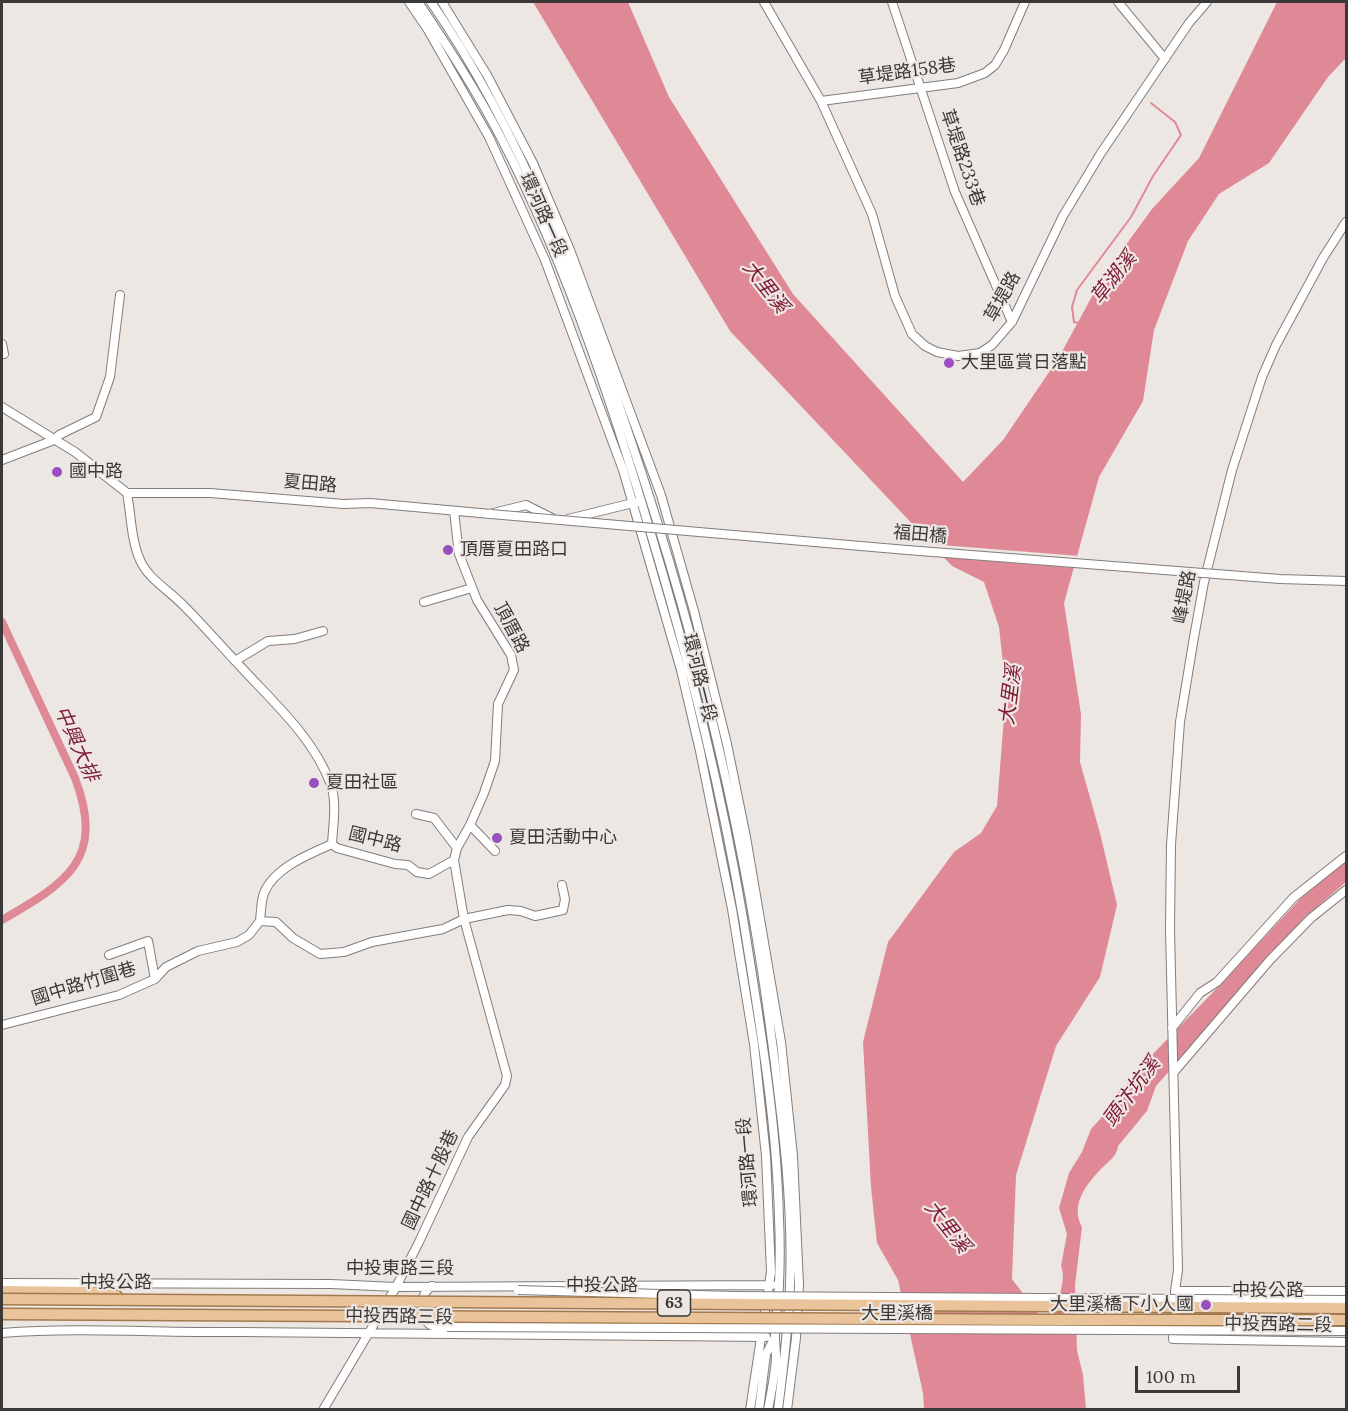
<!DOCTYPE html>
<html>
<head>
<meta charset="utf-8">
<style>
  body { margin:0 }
  #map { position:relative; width:1348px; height:1411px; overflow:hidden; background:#ede7e4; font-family:Lora,serif }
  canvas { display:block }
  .frame { position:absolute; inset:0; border:3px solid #3b3938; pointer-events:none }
  .scale { position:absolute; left:1135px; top:1366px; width:105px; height:27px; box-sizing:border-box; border:3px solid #3b3938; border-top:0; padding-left:8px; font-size:18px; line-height:21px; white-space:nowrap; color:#3b3938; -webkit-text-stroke:4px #ede7e4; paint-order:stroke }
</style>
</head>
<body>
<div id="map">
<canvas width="1348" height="1411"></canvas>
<div class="frame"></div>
<div class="scale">100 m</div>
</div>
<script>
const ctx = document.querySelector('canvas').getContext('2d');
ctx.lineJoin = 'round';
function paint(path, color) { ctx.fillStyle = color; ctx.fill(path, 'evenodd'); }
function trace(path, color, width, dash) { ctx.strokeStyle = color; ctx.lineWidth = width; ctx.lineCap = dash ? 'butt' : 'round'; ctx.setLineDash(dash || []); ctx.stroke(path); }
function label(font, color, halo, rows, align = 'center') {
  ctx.font = font + ' Lora,"Noto Sans TC",serif'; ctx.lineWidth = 4.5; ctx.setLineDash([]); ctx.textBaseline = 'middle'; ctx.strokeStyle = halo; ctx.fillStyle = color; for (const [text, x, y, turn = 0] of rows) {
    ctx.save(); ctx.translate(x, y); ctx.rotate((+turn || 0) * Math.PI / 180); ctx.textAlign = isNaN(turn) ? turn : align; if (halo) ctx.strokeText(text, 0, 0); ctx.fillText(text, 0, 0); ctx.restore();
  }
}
const water = new Path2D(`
  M533,2H628L669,97L793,294L963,482L1003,440L1058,359L1103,276L1152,209L1199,158L1277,2H1346V58L1328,77L1269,163L1219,194L1188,241L1154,330L1143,401L1099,477L1064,603L1081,714L1080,762L1100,833L1117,905L1100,977L1056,1046L1016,1175L1012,1279L1047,1325C1054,1310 1068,1282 1061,1266L1067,1234L1059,1208L1069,1173L1082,1152L1091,1129L1102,1117L1118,1092L1127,1084L1151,1056L1216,989L1300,899L1346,861V882L1305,917L1253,973L1230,1003L1156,1086L1147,1111L1118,1146C1117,1156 1109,1161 1102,1168C1086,1184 1070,1205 1082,1227L1075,1285L1077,1350L1083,1375L1086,1409H924L923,1393L898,1280L877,1243L871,1187L863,1042L888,942L954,852L981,833L997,806L1006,691L999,627L984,582L952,566L730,331Z`);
const pier = new Path2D(`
  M928,544L1080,556L1077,568L940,557Z`);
const stream = new Path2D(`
  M1079,323L1074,322L1072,307L1077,290L1131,217L1153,176L1181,135L1175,122L1151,103`);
const canal = new Path2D(`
  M2,622L75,778C106,860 66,883 2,920`);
const minor = new Path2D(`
  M409,2L428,30L489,137L545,260L623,470L681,670L700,751L732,909L754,1044L766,1156L771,1272L750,1410
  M418,2C447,45 475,88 499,134C572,274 620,427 664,578C701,706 731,835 751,968C764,1050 777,1134 779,1218C780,1240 780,1262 779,1284C779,1302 775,1319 775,1336C775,1343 776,1351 776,1358C775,1375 771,1393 768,1410
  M431,2C523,136 581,291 632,444C698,640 747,844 773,1049C783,1127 793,1205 790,1284C789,1326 783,1368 778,1410
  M442,2L487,75L533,163L570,250L661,495L694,611L727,744L746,837L781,1042L793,1156L799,1284L796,1338L787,1410
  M764,2L821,101L872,214L895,296L912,334L925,346L937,352L958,356L980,353L992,345L1012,322L1063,216L1101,153L1189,23L1207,2
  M892,2L955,192L1012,322
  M1118,2L1165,59
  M821,101L958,83L985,73L995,65L1004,50L1025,2
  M1346,222L1323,258L1276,345L1262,377L1232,470L1204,582L1193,643L1180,722L1171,845L1170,929L1178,1270L1175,1291L1173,1339L1346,1342
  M2,344L4,354
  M2,407L75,452L127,493C131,514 131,540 140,560C148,579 170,591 184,606C203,625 221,646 240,666C273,702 314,738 331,785C337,803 333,826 332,844L337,848L395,864L408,865L417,872L429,874L454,860
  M2,460L54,440L59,435L96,417L110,377L120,295
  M127,493H210L344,504L370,503L491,514
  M489,514L526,505L552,518
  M568,519L637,502
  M424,602L472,588
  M235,661L268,641L295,639L323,631
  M416,814L434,818L457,848
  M470,825L495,851
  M260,921C261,912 261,901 264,893C274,868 309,854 332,844
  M109,955L148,941L155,979
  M2,1025L119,995L155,979L166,967L198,951L237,942L249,935L260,921L276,922L293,938L320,954L344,952L372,942L443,929L464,919L508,910L521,911L535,916L563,910L565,899L562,885
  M1172,1028L1200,993L1217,982L1293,898L1346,856
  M1174,1072L1270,960L1311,918L1346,890
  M2,1283L331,1284L396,1287L772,1285
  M432,1286C420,1294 417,1314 429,1324C434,1328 441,1327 447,1327
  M1175,1291H1346
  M2,1333C82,1327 161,1333 241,1332L766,1337
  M323,1410L396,1287L419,1242L468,1137L505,1085L507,1076L464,919L454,860L457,848L470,825L484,793L495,761L498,704L514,670L511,655L477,600L459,554L454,511
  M759,1410L766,1354L775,1337`);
const major = new Path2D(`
  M2,1291L90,1292L117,1296`);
const minorBridge = new Path2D(`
  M491,514L907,550L1280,579L1346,581
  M518,1290L734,1296L1346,1300
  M447,1327L1346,1331`);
const majorBridge = new Path2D(`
  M2,1299L1346,1308
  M2,1314L1061,1320H1346`);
const markers = [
  [949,363,6,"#9a4ebf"],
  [57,472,6,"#9a4ebf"],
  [448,550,6,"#9a4ebf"],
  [314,783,6,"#9a4ebf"],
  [497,838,6,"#9a4ebf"],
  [1206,1305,6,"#9a4ebf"]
];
const shields = [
  [674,1303,33]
];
const shieldNames = [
  ["63",674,1303]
];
const streetNames = [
  ["草堤路158巷",907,72,-8],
  ["草堤路233巷",962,158,71],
  ["環河路一段",543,215,66],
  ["草堤路",1003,297,-61],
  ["夏田路",310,484,5],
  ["福田橋",920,535,5],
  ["峰堤路",1185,597,-79],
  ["頂厝路",511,628,62],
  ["環河路一段",699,678,76],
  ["國中路",375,840,14],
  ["國中路竹圍巷",84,984,-17],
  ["環河路一段",748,1162,-95],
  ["國中路十股巷",431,1180,-65],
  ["中投東路三段",400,1269],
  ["中投公路",116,1283],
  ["中投公路",602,1286],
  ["中投公路",1268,1291],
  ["大里溪橋",897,1314],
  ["中投西路三段",399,1317,1],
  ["中投西路二段",1278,1325,1]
];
const poiNames = [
  ["大里區賞日落點",961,363],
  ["國中路",69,472],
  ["頂厝夏田路口",460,550],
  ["夏田社區",326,783],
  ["夏田活動中心",509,838],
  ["大里溪橋下小人國",1194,1305,"right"]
];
const waterNames = [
  ["草湖溪",1114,278,-52],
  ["大里溪",765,287,52],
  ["大里溪",1011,695,-83],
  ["中興大排",76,744,66],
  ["頭汴坑溪",1132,1092,-53],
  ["大里溪",947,1227,52]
];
paint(water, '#e08996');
paint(pier, '#ede7e4');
trace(stream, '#e08996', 2);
trace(canal, '#e08996', 8);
trace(minor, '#827d7a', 10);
trace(major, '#a2794d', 13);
trace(minor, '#fff', 8);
trace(major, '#e9c49b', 10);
trace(minorBridge, '#827d7a', 10, []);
trace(majorBridge, '#a2794d', 13, []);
trace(minorBridge, '#fff', 8);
trace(majorBridge, '#e9c49b', 10);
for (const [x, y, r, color] of markers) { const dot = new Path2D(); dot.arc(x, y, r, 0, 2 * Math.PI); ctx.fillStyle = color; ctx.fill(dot); trace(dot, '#ede7e4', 2); }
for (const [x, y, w] of shields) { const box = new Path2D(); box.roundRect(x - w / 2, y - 13, w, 26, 4.5); ctx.fillStyle = '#ede7e4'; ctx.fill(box); trace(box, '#3b3938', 1.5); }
label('bold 16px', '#3b3938', null, shieldNames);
label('18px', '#3b3938', '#ede7e4', streetNames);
label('18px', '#3b3938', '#ede7e4', poiNames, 'left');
label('italic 20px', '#7f1835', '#ede7e4', waterNames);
</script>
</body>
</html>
